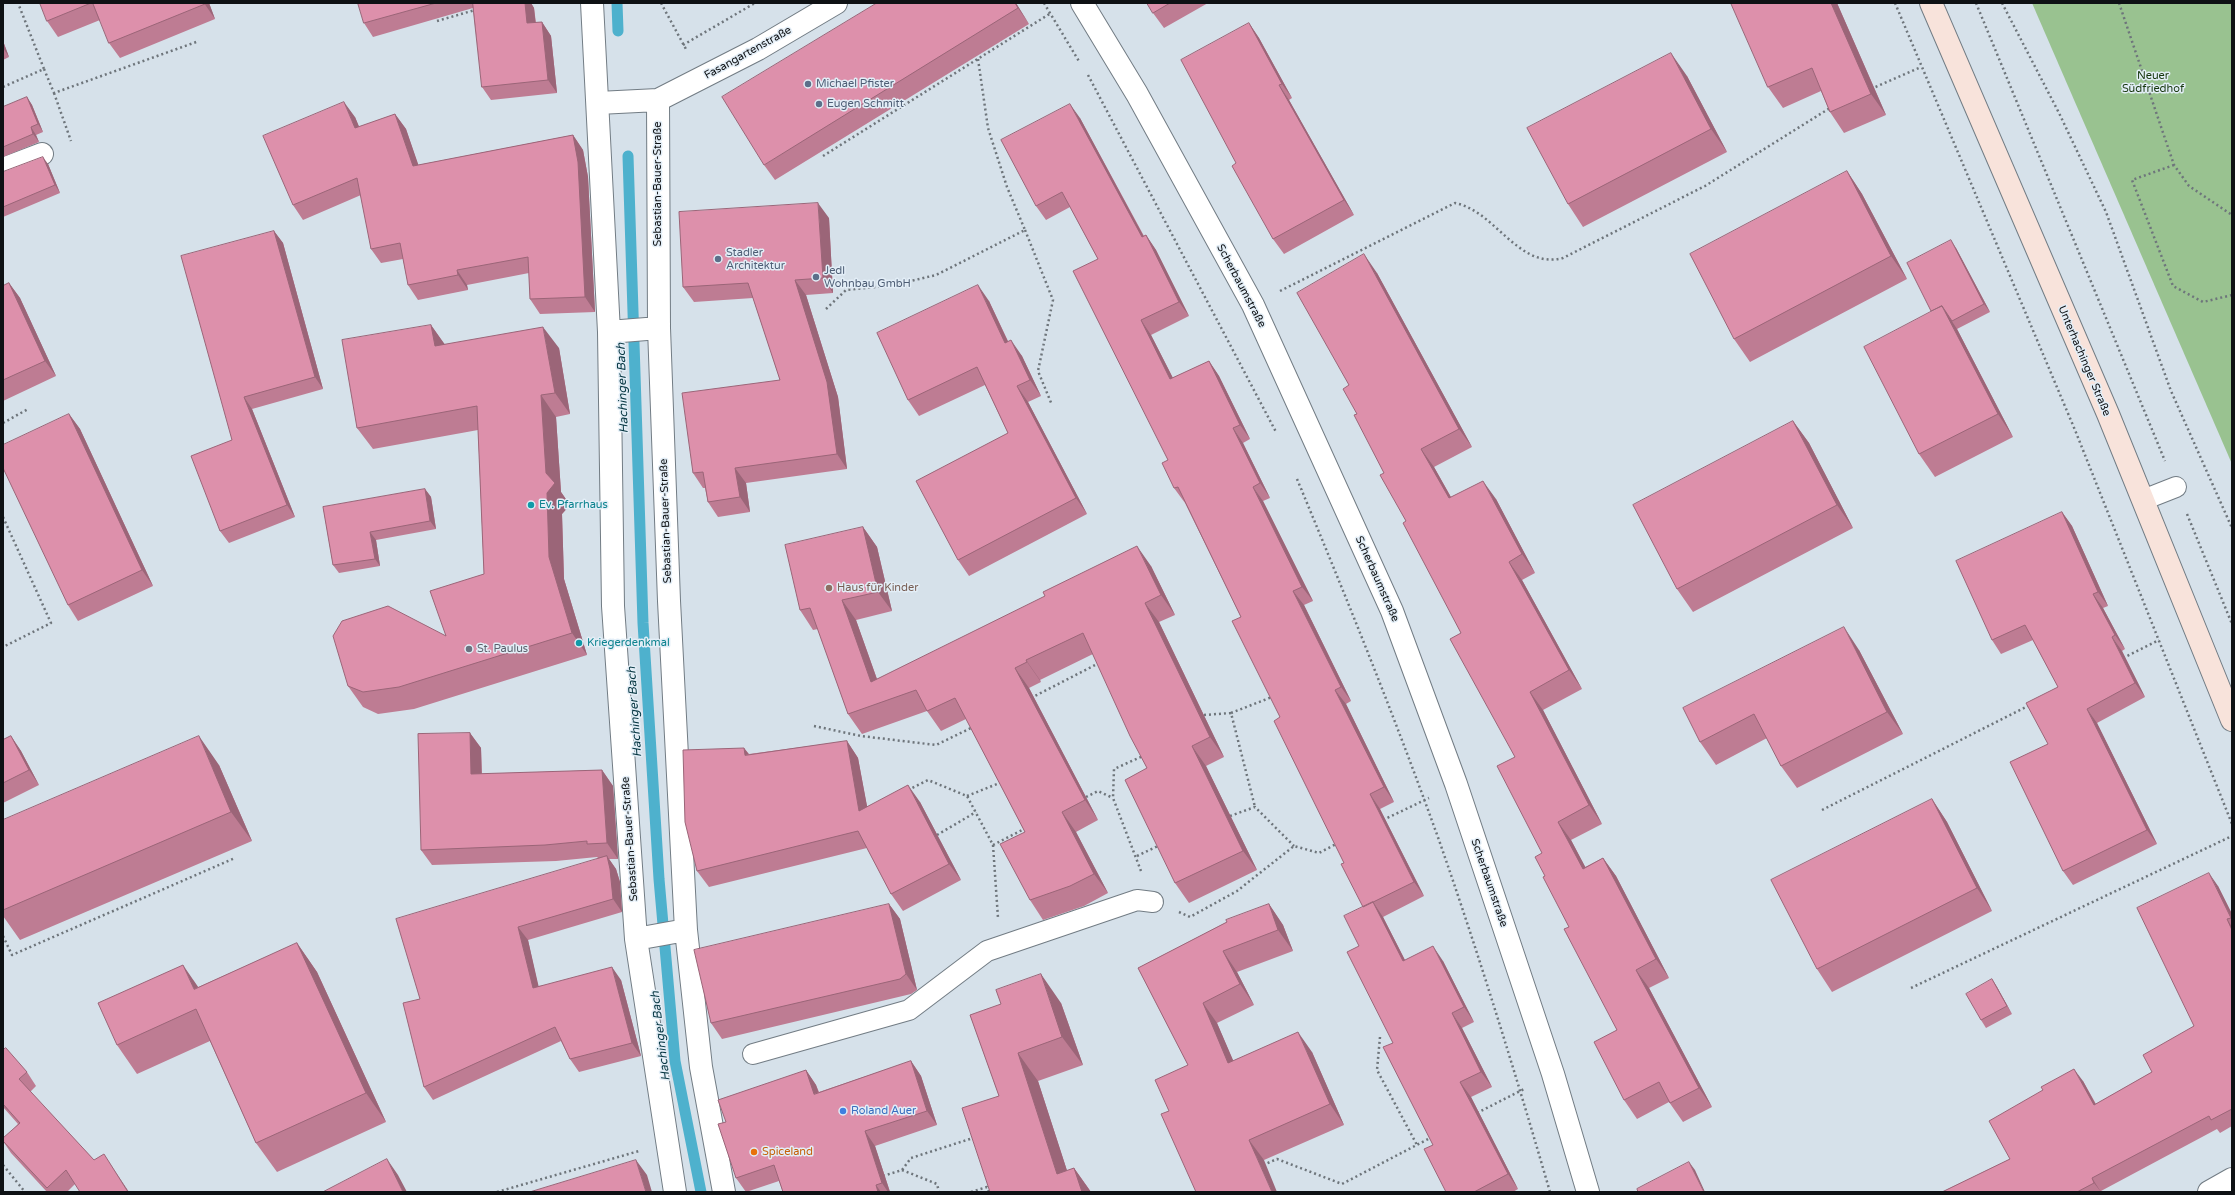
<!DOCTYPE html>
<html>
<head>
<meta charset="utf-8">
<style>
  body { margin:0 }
  #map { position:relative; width:2235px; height:1195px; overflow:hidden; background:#d6e1ea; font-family:"Varela Round",sans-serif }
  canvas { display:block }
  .frame { position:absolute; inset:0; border:4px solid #0e1114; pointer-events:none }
</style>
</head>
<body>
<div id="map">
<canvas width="2235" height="1195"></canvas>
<div class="frame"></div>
</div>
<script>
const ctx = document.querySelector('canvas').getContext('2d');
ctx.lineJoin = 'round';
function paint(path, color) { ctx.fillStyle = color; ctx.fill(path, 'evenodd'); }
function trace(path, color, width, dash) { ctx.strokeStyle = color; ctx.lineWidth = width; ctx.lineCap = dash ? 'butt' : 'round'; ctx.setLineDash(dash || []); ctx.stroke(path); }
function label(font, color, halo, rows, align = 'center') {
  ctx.font = font + ' "Varela Round",sans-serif'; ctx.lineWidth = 3; ctx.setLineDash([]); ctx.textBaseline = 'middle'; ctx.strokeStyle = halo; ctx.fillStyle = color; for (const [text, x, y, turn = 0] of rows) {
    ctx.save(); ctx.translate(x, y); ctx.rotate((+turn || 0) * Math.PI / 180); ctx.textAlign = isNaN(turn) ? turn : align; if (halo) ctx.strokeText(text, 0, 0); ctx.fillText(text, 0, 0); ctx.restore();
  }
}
const green = new Path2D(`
  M2032,3H2232V464Z`);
const stream = new Path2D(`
  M617,3L618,31
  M628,156L643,623L659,879L675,1061L701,1192`);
const path = new Path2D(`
  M661,3L687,51
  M1044,3L1080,63
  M1895,3L2075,430L2232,824
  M1976,3L2165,461
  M2002,3L2059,113L2106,212L2171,391L2232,528
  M2119,3L2174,165L2189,186L2232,215
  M437,21L475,10
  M683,45L755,3
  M44,69L54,93L199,41
  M1088,75L1276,432
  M3,87L44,69L18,3
  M1871,89L1921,67
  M54,93L71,141
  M823,156L1051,13
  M2174,165L2132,180L2173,286L2203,302L2232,295
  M1025,230L1053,300L1038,371L1052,405
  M1280,291L1455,203C1496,211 1518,270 1563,258L1705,186L1830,108
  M826,309L846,290L894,285L936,275L1025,230L1007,187L988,128L978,59
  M3,423L28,409
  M1297,479C1347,599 1396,720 1440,843C1480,958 1516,1075 1550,1192
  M2187,514L2232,624
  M3,517L51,623L3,647
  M2123,658L2159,640
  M1031,698L1099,663
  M1231,713L1272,697
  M1204,715L1231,713L1255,807
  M814,726L861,736L936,745L973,727
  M908,790L928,780L967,796L993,845L998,918
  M967,796L1002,782
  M1086,797L1098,791L1113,798
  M1822,810L2030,705
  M1230,816L1255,807L1294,846
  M1383,820L1429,798
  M937,835L976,812
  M993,845L1026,828
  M1137,856L1160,845
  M1141,871L1113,798L1114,769L1143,756
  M1179,912L1190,917L1237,891L1294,846L1319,853L1338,843
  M3,936L12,955L235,858
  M1911,988L2232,836
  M1380,1037L1377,1070L1417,1145
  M1477,1113L1526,1088
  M3,1165L25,1192
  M1263,1165L1277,1159L1342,1184L1432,1137
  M902,1170L937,1184L939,1192
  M883,1176L902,1170L911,1158L973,1138
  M497,1192L639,1151
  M971,1192L987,1187L989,1192`);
const lane = new Path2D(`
  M2143,500L2176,487
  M753,1054L909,1010L987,951L1137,900L1153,902`);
const street = new Path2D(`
  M592,3L609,332L613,606L636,939L675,1192
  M1082,3L1137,94L1253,305L1392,611L1456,784L1553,1074L1588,1192
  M658,100L659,328L669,601L686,930L701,1067L724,1192
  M598,103L658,100L758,49L836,3
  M3,169L42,154
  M609,332L659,328
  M636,939L686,930
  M2209,1192L2232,1179`);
const secondary = new Path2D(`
  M1931,3L2108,414L2232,720`);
const wall = new Path2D(`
  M40,3H209L215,19L120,58L109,43L100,20L58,37L47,21Z
  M358,3H531L534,8L536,23L542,22L551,36L557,93L491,100L482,87L473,8L373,37L364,23Z
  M1016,3L1029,24L775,180L764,165Z
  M1147,3H1208L1164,28L1153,13Z
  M1731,3H1837L1886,115L1844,133L1830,112L1821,91L1783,108L1768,87Z
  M1249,23L1259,38L1292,98L1289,100L1354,215L1284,254L1273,239L1236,163Z
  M3,41L9,57L3,60Z
  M1687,76L1727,152L1583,227L1568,204Z
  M27,97L32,105L43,132L36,135L39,142L3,157V107Z
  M395,114L406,129L418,165L573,135L583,150L588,177L595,312L540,314L530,299L529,273L467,285L468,290L418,300L408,285L403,259L381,263L371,249L361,195L303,220L293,205L355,117L359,127Z
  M1080,118L1144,236L1146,235L1156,250L1189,316L1151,335L1173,378L1209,361L1219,376L1250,439L1243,443L1270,498L1263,501L1313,601L1304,605L1351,701L1346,704L1394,802L1380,809L1424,896L1383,917L1405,960L1443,961L1474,1022L1462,1028L1492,1087L1471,1097L1518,1189L1513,1192H1446L1433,1145L1393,1043L1359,946L1363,907L1344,863L1280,717L1241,617L1185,503L1174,488L1168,460L1098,259L1070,207L1046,220L1036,206Z
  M48,164L60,193L3,217V172Z
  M1847,171L1862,194L1907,279L1750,362L1734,339Z
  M829,218L833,293L806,295L838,397L847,469L746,483L750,512L718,517L708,502L705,488H703L693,473L780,380L753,298L694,302L683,287Z
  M274,231L283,243L323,389L252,409L295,517L229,543L220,531L232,440Z
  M1956,248L1990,312L1957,329L2013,437L1935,477L1919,454Z
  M1377,273L1472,447L1434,467L1451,497L1496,499L1535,573L1522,580L1582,689L1543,710L1602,824L1571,840L1585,867L1603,858L1616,876L1669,978L1649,988L1712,1107L1683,1122L1669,1102L1637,1119L1624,1100L1617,1030L1545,876L1542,853L1515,757L1461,633L1406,521L1357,414L1349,385Z
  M9,283L20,298L56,376L3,401V286Z
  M989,301L1008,341L1022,356L1041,396L1028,402L1087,514L969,576L958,560L1008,433L985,385L919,416L908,400Z
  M431,325L444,344L559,348L570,414L556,417L561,492L570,505L562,514L564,579L587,655L414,709L378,714L363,707L348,686L446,636L484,574L478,430L373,449L357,428Z
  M69,414L80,429L153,586L78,621L68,605Z
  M1793,421L1809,443L1853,528L1693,612L1677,589Z
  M425,489L431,497L436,529L376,540L380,566L339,573L333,565L323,507Z
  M2062,512L2072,526L2108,606L2103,608L2125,649L2122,651L2145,697L2097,723L2157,844L2073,885L2063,871L2048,744L2058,687L2033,640L2001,654L1992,640Z
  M863,527L877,547L892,611L856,620L877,679L1151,566L1175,615L1159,622L1224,757L1206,766L1257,870L1189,903L1175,883L1147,768L1093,654L1040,680L1041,682L1029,688L1098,820L1076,832L1108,893L1084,906L1043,920L1030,900L1025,832L966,719L941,731L927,711L862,734L848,714L818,629L813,630L800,610Z
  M1859,650L1903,734L1797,788L1781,766L1767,738L1716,765L1700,742Z
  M470,733L481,748L482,774L602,770L613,786L618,859H609L616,869L620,882L622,912L528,940L538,986L621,980L641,1056L579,1072L570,1059L561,1041L433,1100L424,1087L420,999L598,858L597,857L556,861L432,865L421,850Z
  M11,736L21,751L39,785L3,803V740Z
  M847,741L858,758L867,807L920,802L961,880L903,911L891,894L867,848L709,887L697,871L744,748L749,754Z
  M219,765L252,841L20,940L3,916V910Z
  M1932,799L1947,822L1992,911L1832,992L1817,969Z
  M2218,886L2232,914V1126L2220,1133L2217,1129L2101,1191V1192H1942L2010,1159L2083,1081L2096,1104L2152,1072L2194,1026Z
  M889,904L900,919L917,990L911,994L722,1039L711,1023Z
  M1269,904L1283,925L1293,951L1237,972L1254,1005L1217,1023L1233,1061L1312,1052L1344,1125L1264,1160L1169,1111L1188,1065L1138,968L1227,922Z
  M297,943L317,972L386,1122L277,1172L256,1143L210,1041L137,1074L117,1045L199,987Z
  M1992,979L1997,987L2012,1014L1986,1028L1981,1020Z
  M1061,1003L1083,1065L1038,1081L1067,1171L1074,1168L1091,1192H990L999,1096L970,1015Z
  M3,1050L27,1072L36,1086L30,1092L94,1160L113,1168L75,1184L67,1192H47L11,1153L3,1141L18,1124L3,1107Z
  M911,1061L921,1076L937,1125L875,1146L890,1192H783L779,1181L746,1192L736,1178L726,1122L806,1070L816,1085L819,1092Z`);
const shadedWall = new Path2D(`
  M204,3H209L215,19Z
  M525,3H531L534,8L537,37L527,23Z
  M1015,3H1016L1029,24L1018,8Z
  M1831,3H1837L1886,115L1871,94Z
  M542,22L551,36L557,93L548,80Z
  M1249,23L1259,38L1292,98L1282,84Z
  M3,41L9,57L3,48Z
  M1671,53L1687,76L1727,152L1711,129Z
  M1279,85L1289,100L1354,215L1344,200Z
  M27,97L32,105L43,132L38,124Z
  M344,102L355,117L366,143L355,128Z
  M1070,104L1080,118L1152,252L1142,237Z
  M395,114L406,129L424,181L413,166Z
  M31,127L36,135L39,142L33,134Z
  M573,135L583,150L588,177L595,312L585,297Z
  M43,157L48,164L60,193L55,185Z
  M1847,171L1862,194L1907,279L1891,256Z
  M818,203L829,218L833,293L823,278Z
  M274,231L283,243L323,389L315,377Z
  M1146,235L1156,250L1189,316L1179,302Z
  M1951,240L1956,248L1990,312L1984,304Z
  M1364,254L1377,273L1472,447L1459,429Z
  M457,270L467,285L468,290L458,275Z
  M795,280L806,295L838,397L847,469L837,454Z
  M9,283L20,298L56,376L45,361Z
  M978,285L989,301L1016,359L1005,343Z
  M1942,306L1957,329L2013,437L1998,414Z
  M1141,320L1151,335L1181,394L1170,379Z
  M431,325L446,346H435Z
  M543,327L559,348L570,414L555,393Z
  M1011,340L1022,356L1041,396L1030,380Z
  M1209,361L1219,376L1250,439L1240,425Z
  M1017,386L1028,402L1087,514L1076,498Z
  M541,395L556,417L561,492L570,505L562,514L564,579L587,655L572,633L549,557L546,473Z
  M244,397L252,409L295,517L287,505Z
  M69,414L80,429L153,586L142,570Z
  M1793,421L1809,443L1853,528L1837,505Z
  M1233,428L1243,443L1270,498L1260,483Z
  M1421,449L1434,467L1462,517L1449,498Z
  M735,468L746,483L750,512L740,497Z
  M1483,481L1496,499L1535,573L1522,554Z
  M1253,487L1263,501L1313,601L1302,587Z
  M425,489L431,497L436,529L430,521Z
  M2062,512L2072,526L2108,606L2098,592Z
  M863,527L877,547L892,611L878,592Z
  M370,532L376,540L380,566L375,559Z
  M1137,546L1151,566L1175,615L1161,595Z
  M1509,562L1522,580L1582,689L1569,670Z
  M1293,591L1304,605L1351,701L1341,687Z
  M2093,594L2103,608L2125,649L2115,635Z
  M842,600L856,620L885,702L871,682Z
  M1145,603L1159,622L1224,757L1210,737Z
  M1844,627L1859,650L1903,734L1887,712Z
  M2112,637L2122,651L2145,697L2135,683Z
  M1026,660L1040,680L1041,682L1027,662Z
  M1015,668L1029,688L1098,820L1085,800Z
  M1335,690L1346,704L1394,802L1384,787Z
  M1530,692L1543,710L1602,824L1589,805Z
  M2087,709L2097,723L2157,844L2147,830Z
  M470,733L481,748L482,790L471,774Z
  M11,736L21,751L39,785L29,770Z
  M199,736L219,765L252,841L231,812Z
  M847,741L858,758L871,827L859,811Z
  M1192,746L1206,766L1257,870L1243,851Z
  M744,748L756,764L745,755Z
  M602,770L613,786L618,859L607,843Z
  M908,785L920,802L961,880L949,864Z
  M1370,794L1380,809L1424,896L1414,882Z
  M1932,799L1947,822L1992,911L1977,888Z
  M1062,812L1076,832L1108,893L1094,874Z
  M1558,822L1571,840L1596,887L1583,869Z
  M607,856L616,869L620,882L622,912L613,899Z
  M1603,858L1616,876L1669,978L1656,959Z
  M2209,873L2218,886L2232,914V919Z
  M1373,902L1383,917L1413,976L1403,961Z
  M889,904L900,919L917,990L906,974Z
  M1269,904L1283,925L1293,951L1278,930Z
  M2227,919L2232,927V930Z
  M518,927L528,940L542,1001L533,988Z
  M297,943L317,972L386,1122L366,1093Z
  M1433,946L1443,961L1474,1022L1464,1007Z
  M1223,951L1237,972L1254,1005L1240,984Z
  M183,965L203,994L194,989Z
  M612,967L621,980L641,1056L632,1043Z
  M1636,970L1649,988L1712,1107L1699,1088Z
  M1041,974L1061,1003L1083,1065L1062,1037Z
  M1992,979L1997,987L2012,1014L2007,1006Z
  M1203,1003L1217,1023L1243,1083L1228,1063Z
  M1452,1013L1462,1028L1492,1087L1481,1072Z
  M1298,1032L1312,1052L1344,1125L1330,1104Z
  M1018,1053L1038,1081L1074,1192L1057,1174Z
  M911,1061L921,1076L937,1125L927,1111Z
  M2074,1069L2083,1081L2103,1118L2094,1105Z
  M806,1070L816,1085L824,1108L814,1094Z
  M1460,1082L1471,1097L1518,1189L1508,1174Z
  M865,1131L875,1146L890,1192H888L882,1183Z
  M1249,1140L1264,1160L1277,1192H1272Z
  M104,1154L113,1168L129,1192H128Z
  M387,1159L398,1175L407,1192H403Z
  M636,1160L647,1175L652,1192H646Z
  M1689,1162L1695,1170L1705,1192H1704Z
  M1074,1168L1091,1192H1082Z
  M2092,1178L2101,1192L2094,1183Z
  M876,1185L881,1192H878Z`);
const building = new Path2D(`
  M40,3H91L47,21Z
  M93,3H204L205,4L109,43Z
  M358,3H436L364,23Z
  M473,3H525L527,23L542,22L548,80L482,87Z
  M877,3H1015L1018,8L764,165L722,97Z
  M1147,3H1170L1153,13Z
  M1731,3H1831L1871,94L1830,112L1812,68L1768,87Z
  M1249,23L1282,84L1279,85L1344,200L1273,239L1232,166L1236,163L1181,60Z
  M1671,53L1711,129L1568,204L1527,128Z
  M27,97L38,124L31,127L33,134L3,147V107Z
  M344,102L355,128L395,114L413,166L573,135L578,162L585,297L530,299L528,257L457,270L458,275L408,285L400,243L371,249L357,178L293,205L263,136Z
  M1070,104L1142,237L1146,235L1179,302L1141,320L1170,379L1209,361L1240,425L1233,428L1260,483L1253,487L1302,587L1293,591L1341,687L1335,690L1384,787L1370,794L1414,882L1363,907L1341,864L1344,863L1274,721L1280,717L1232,621L1241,617L1178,487L1174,488L1162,463L1168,460L1073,271L1098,259L1062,192L1036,206L1001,140Z
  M43,157L55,185L3,207V172Z
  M1847,171L1891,256L1734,339L1690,254Z
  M818,203L823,278L795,280L827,382L837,454L735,468L740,497L708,502L703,472L693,473L682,393L780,380L748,283L683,287L679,212Z
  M274,231L315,377L244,397L287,505L220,531L191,456L232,440L181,256Z
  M1951,240L1984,304L1952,321L1942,306L1931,311L1907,263Z
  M1364,254L1459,429L1421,449L1449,498L1483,481L1522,554L1509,562L1569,670L1530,692L1589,805L1558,822L1583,869L1603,858L1656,959L1636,970L1699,1088L1670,1103L1659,1082L1624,1100L1594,1042L1617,1030L1564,929L1569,927L1543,877L1545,876L1535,857L1542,853L1497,766L1515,757L1450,639L1461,633L1403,523L1406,521L1380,475L1384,473L1354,415L1357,414L1343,389L1349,385L1297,293Z
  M9,283L45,361L3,380V286Z
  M978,285L1005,343L1011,340L1030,380L1017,386L1076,498L958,560L916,481L1008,433L977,367L908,400L877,333Z
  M1942,306L1998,414L1919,454L1864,347Z
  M431,325L435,346L543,327L555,393L541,395L546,473L555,483L547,493L549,557L572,633L399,687L363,692L348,686L333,636L342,621L388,606L446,636L430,591L484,574L477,406L357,428L342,340Z
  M69,414L142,570L68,605L3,468V445Z
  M1793,421L1837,505L1677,589L1633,505Z
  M425,489L430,521L370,532L375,559L333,565L323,507Z
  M2062,512L2098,592L2093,594L2115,635L2112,637L2135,683L2087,709L2147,830L2063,871L2010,762L2048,744L2026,703L2058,687L2025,625L1992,640L1956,561Z
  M863,527L878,592L842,600L871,682L1045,596L1043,592L1137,546L1161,595L1145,603L1210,737L1192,746L1243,851L1175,883L1125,780L1147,768L1130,736L1083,633L1026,660L1027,662L1015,668L1085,800L1062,812L1094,874L1070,886L1030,900L1000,844L1025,832L955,698L927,711L916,690L848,714L810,608L800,610L785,545Z
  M1844,627L1887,712L1781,766L1754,714L1700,742L1683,708Z
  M470,733L471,774L602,770L607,843L587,844V841L545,845L421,850L418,734Z
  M11,736L29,770L3,783V740Z
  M199,736L231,812L3,910V820Z
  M847,741L859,811L908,785L949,864L891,894L858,831L697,871L685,822L683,750L744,748L745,755Z
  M1932,799L1977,888L1817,969L1771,880Z
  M607,856L610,869L613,899L518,927L533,988L612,967L632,1043L570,1059L555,1027L424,1087L403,1003L420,999L396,919Z
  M2209,873L2231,918L2227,919L2232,930V1109L2211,1120L2209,1116L2092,1178L2094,1183L2077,1192H1942L2010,1159L1989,1121L2043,1090L2041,1087L2074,1069L2094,1105L2152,1072L2143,1055L2194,1026L2137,908Z
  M1373,902L1403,961L1433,946L1464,1007L1452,1013L1481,1072L1460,1082L1508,1174L1474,1192H1446L1424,1149L1433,1145L1383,1047L1393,1043L1347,952L1359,946L1344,916Z
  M889,904L906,974L900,979L711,1023L694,950Z
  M1269,904L1278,930L1223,951L1240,984L1203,1003L1228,1063L1298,1032L1330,1104L1249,1140L1272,1192H1196L1161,1114L1169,1111L1155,1080L1188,1065L1138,968L1227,922L1226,920Z
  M297,943L366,1093L256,1143L196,1009L117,1045L98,1003L183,965L194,989Z
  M1041,974L1062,1037L1018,1053L1057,1174L1074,1168L1082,1192H990L962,1108L999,1096L970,1015L1001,1004L996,990Z
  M1992,979L2007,1006L1981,1020L1966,994Z
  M6,1048L27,1072L19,1079L94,1160L104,1154L128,1192H80L66,1170L47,1188L3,1141V1138L20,1123L3,1104V1050Z
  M911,1061L927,1111L865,1131L882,1183L876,1185L878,1192H783L774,1165L736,1178L718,1124L726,1122L718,1100L806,1070L814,1094Z
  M387,1159L403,1192H323Z
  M636,1160L646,1192H530Z
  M1689,1162L1704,1192H1638L1637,1189Z`);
const markers = [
  [808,84,4,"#5c6f8a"],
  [819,104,4,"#5c6f8a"],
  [718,259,4,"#5c6f8a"],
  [816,277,4,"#5c6f8a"],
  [531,505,4,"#0f9aa8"],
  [829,588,4,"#8d6e63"],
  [579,643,4,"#0f9aa8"],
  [469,649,4,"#6b7280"],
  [843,1111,4,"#3f7fe0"],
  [754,1152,4,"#e8710a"]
];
const streetNames = [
  ["Fasangartenstraße",748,53,-29],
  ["Sebastian-Bauer-Straße",658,184,-90],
  ["Scherbaumstraße",1241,286,62],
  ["Unterhachinger Straße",2084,361,67],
  ["Sebastian-Bauer-Straße",666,521,-92],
  ["Scherbaumstraße",1377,579,66],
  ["Sebastian-Bauer-Straße",630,839,-94],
  ["Scherbaumstraße",1489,883,71]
];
const parkNames = [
  ["Neuer",2153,76],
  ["Südfriedhof",2153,89]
];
const serviceNames = [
  ["Michael Pfister",816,84],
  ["Eugen Schmitt",827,104],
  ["Stadler",726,253],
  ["Architektur",726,266],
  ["Jedl",824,271],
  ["Wohnbau GmbH",824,284]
];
const cultureNames = [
  ["Ev. Pfarrhaus",539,505],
  ["Kriegerdenkmal",587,643]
];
const educationNames = [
  ["Haus für Kinder",837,588]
];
const worshipNames = [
  ["St. Paulus",477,649]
];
const shopNames = [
  ["Roland Auer",851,1111]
];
const foodNames = [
  ["Spiceland",762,1152]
];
const waterNames = [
  ["Hachinger Bach",623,388,-92],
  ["Hachinger Bach",635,712,-94],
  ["Hachinger Bach",661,1036,-97]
];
paint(green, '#99c290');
trace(stream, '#4eb1cd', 11);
trace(lane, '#727c84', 22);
trace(street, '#727c84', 24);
trace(secondary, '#727c84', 24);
trace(path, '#6e757b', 2.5, [2, 3]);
trace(lane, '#fff', 20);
trace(street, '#fff', 22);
trace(secondary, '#f8e3db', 22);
paint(wall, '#be7c93');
paint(shadedWall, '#9b6578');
paint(building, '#dd90ab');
trace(building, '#9b6578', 1);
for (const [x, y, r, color] of markers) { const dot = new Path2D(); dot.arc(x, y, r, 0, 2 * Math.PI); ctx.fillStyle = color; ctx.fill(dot); trace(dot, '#e3eef7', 1.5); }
label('11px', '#0e1114', '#e3eef7', streetNames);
label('11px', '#15360c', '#e3eef7', parkNames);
label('11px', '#4e5e75', '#e3eef7', serviceNames, 'left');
label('11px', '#0d838f', '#e3eef7', cultureNames, 'left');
label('11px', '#785e54', '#e3eef7', educationNames, 'left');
label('11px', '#5b616d', '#e3eef7', worshipNames, 'left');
label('11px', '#366cbe', '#e3eef7', shopNames, 'left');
label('11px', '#c56008', '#e3eef7', foodNames, 'left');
label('italic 12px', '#063642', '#e3eef7', waterNames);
</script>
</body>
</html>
